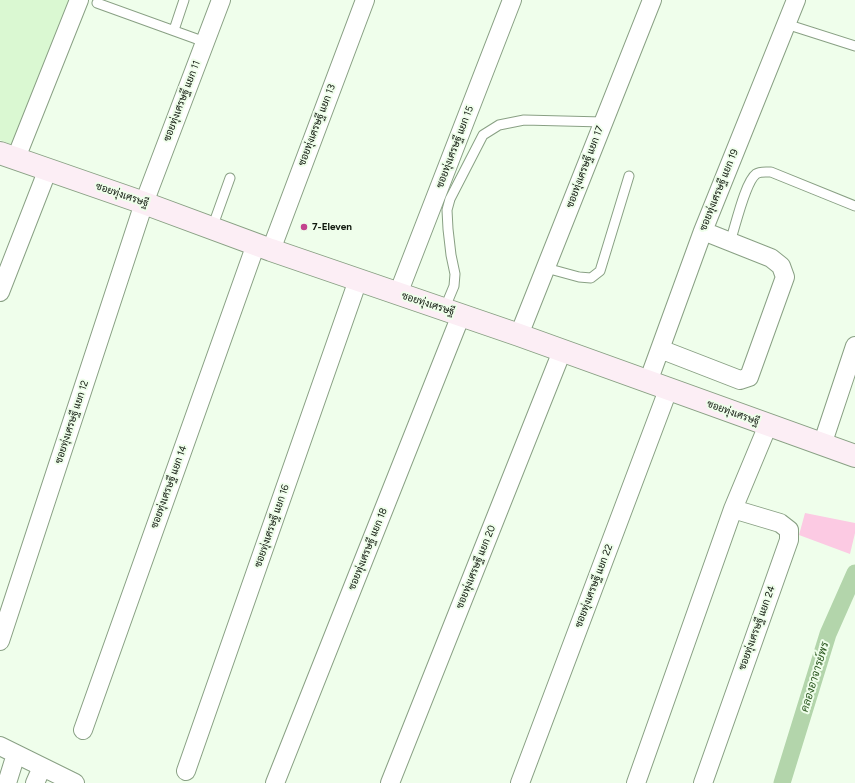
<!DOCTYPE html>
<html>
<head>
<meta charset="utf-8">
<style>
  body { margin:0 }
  canvas { display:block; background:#effeeb }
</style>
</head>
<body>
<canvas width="855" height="783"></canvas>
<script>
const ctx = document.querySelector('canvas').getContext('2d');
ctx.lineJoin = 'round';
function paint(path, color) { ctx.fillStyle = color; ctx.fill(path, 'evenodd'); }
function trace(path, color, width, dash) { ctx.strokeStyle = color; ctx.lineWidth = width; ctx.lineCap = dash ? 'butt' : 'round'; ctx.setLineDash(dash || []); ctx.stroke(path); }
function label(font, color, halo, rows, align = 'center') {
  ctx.font = font + ' Figtree,Sarabun,sans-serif'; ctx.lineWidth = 4; ctx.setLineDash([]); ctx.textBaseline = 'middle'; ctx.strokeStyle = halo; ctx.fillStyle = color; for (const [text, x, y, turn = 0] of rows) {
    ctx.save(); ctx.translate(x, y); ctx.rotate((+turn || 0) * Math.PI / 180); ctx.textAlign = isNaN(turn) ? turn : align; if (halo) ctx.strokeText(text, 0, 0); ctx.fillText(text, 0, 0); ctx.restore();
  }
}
const built = new Path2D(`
  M0,0H73L15,146L0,140Z`);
const green = new Path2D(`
  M805,513L855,523V533L850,554L799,535Z`);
const canal = new Path2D(`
  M782,783L828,634L855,573`);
const service = new Path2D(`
  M97,3L205,42
  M786,24L855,46
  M174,30L184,0
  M212,228L230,178
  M730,242C735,228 745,182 756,174C760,171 766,172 771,172L855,206
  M546,268L579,277L591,278L600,271L629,176
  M444,310L454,286L455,274L451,255L448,229L447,210L450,199L483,135L499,125L524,120L603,122`);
const minor = new Path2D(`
  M16,158L79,0
  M271,250L365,0
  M0,292L48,169
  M398,294L512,0
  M519,335L652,0
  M660,349L740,380L749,377L785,277L781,266L771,258L703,231
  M648,382L703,231L796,0
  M822,445L855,346
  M0,641L144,203L221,0
  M83,730L256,244
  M0,746L75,783
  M186,771L358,280
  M7,783L16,754
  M35,783L42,767
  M275,783L461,315
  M390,783L562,351
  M520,783L668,390
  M636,783L733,509L768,425
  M703,783L789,540V530L780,523L733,509`);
const secondary = new Path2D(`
  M0,153L144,203L271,250L519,335L855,456`);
const markers = [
  [304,227,4,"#c3438e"]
];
const streetNames = [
  ["ซอยทุ่งเศรษฐี แยก 11",182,101,-69],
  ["ซอยทุ่งเศรษฐี แยก 13",317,125,-69],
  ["ซอยทุ่งเศรษฐี แยก 15",455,147,-69],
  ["ซอยทุ่งเศรษฐี แยก 17",585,167,-69],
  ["ซอยทุ่งเศรษฐี แยก 19",719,190,-68],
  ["ซอยทุ่งเศรษฐี",122,195,19],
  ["ซอยทุ่งเศรษฐี",428,304,18],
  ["ซอยทุ่งเศรษฐี",733,413,20],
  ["ซอยทุ่งเศรษฐี แยก 12",72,422,-72],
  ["ซอยทุ่งเศรษฐี แยก 14",169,487,-70],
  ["ซอยทุ่งเศรษฐี แยก 16",272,526,-71],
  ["ซอยทุ่งเศรษฐี แยก 18",368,549,-68],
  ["ซอยทุ่งเศรษฐี แยก 20",476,567,-68],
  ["ซอยทุ่งเศรษฐี แยก 22",594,586,-69],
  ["ซอยทุ่งเศรษฐี แยก 24",757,628,-70]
];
const poiNames = [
  ["7-Eleven",312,227]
];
const waterNames = [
  ["คลองอาจารย์พร",815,677,-73]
];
paint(built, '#daf8d2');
paint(green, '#fccae3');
trace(canal, '#b3d5ab', 17);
trace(service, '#89a084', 11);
trace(minor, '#89a084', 20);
trace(secondary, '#89a084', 24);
trace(service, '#fff', 9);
trace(minor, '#fff', 18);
trace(secondary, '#fceef5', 22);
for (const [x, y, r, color] of markers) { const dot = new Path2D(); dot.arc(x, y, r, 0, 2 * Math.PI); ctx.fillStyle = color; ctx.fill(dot); trace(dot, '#effeeb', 1.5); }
label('10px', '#10190e', '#effeeb', streetNames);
label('bold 10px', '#10190e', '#effeeb', poiNames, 'left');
label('italic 11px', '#2a561e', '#effeeb', waterNames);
</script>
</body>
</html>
